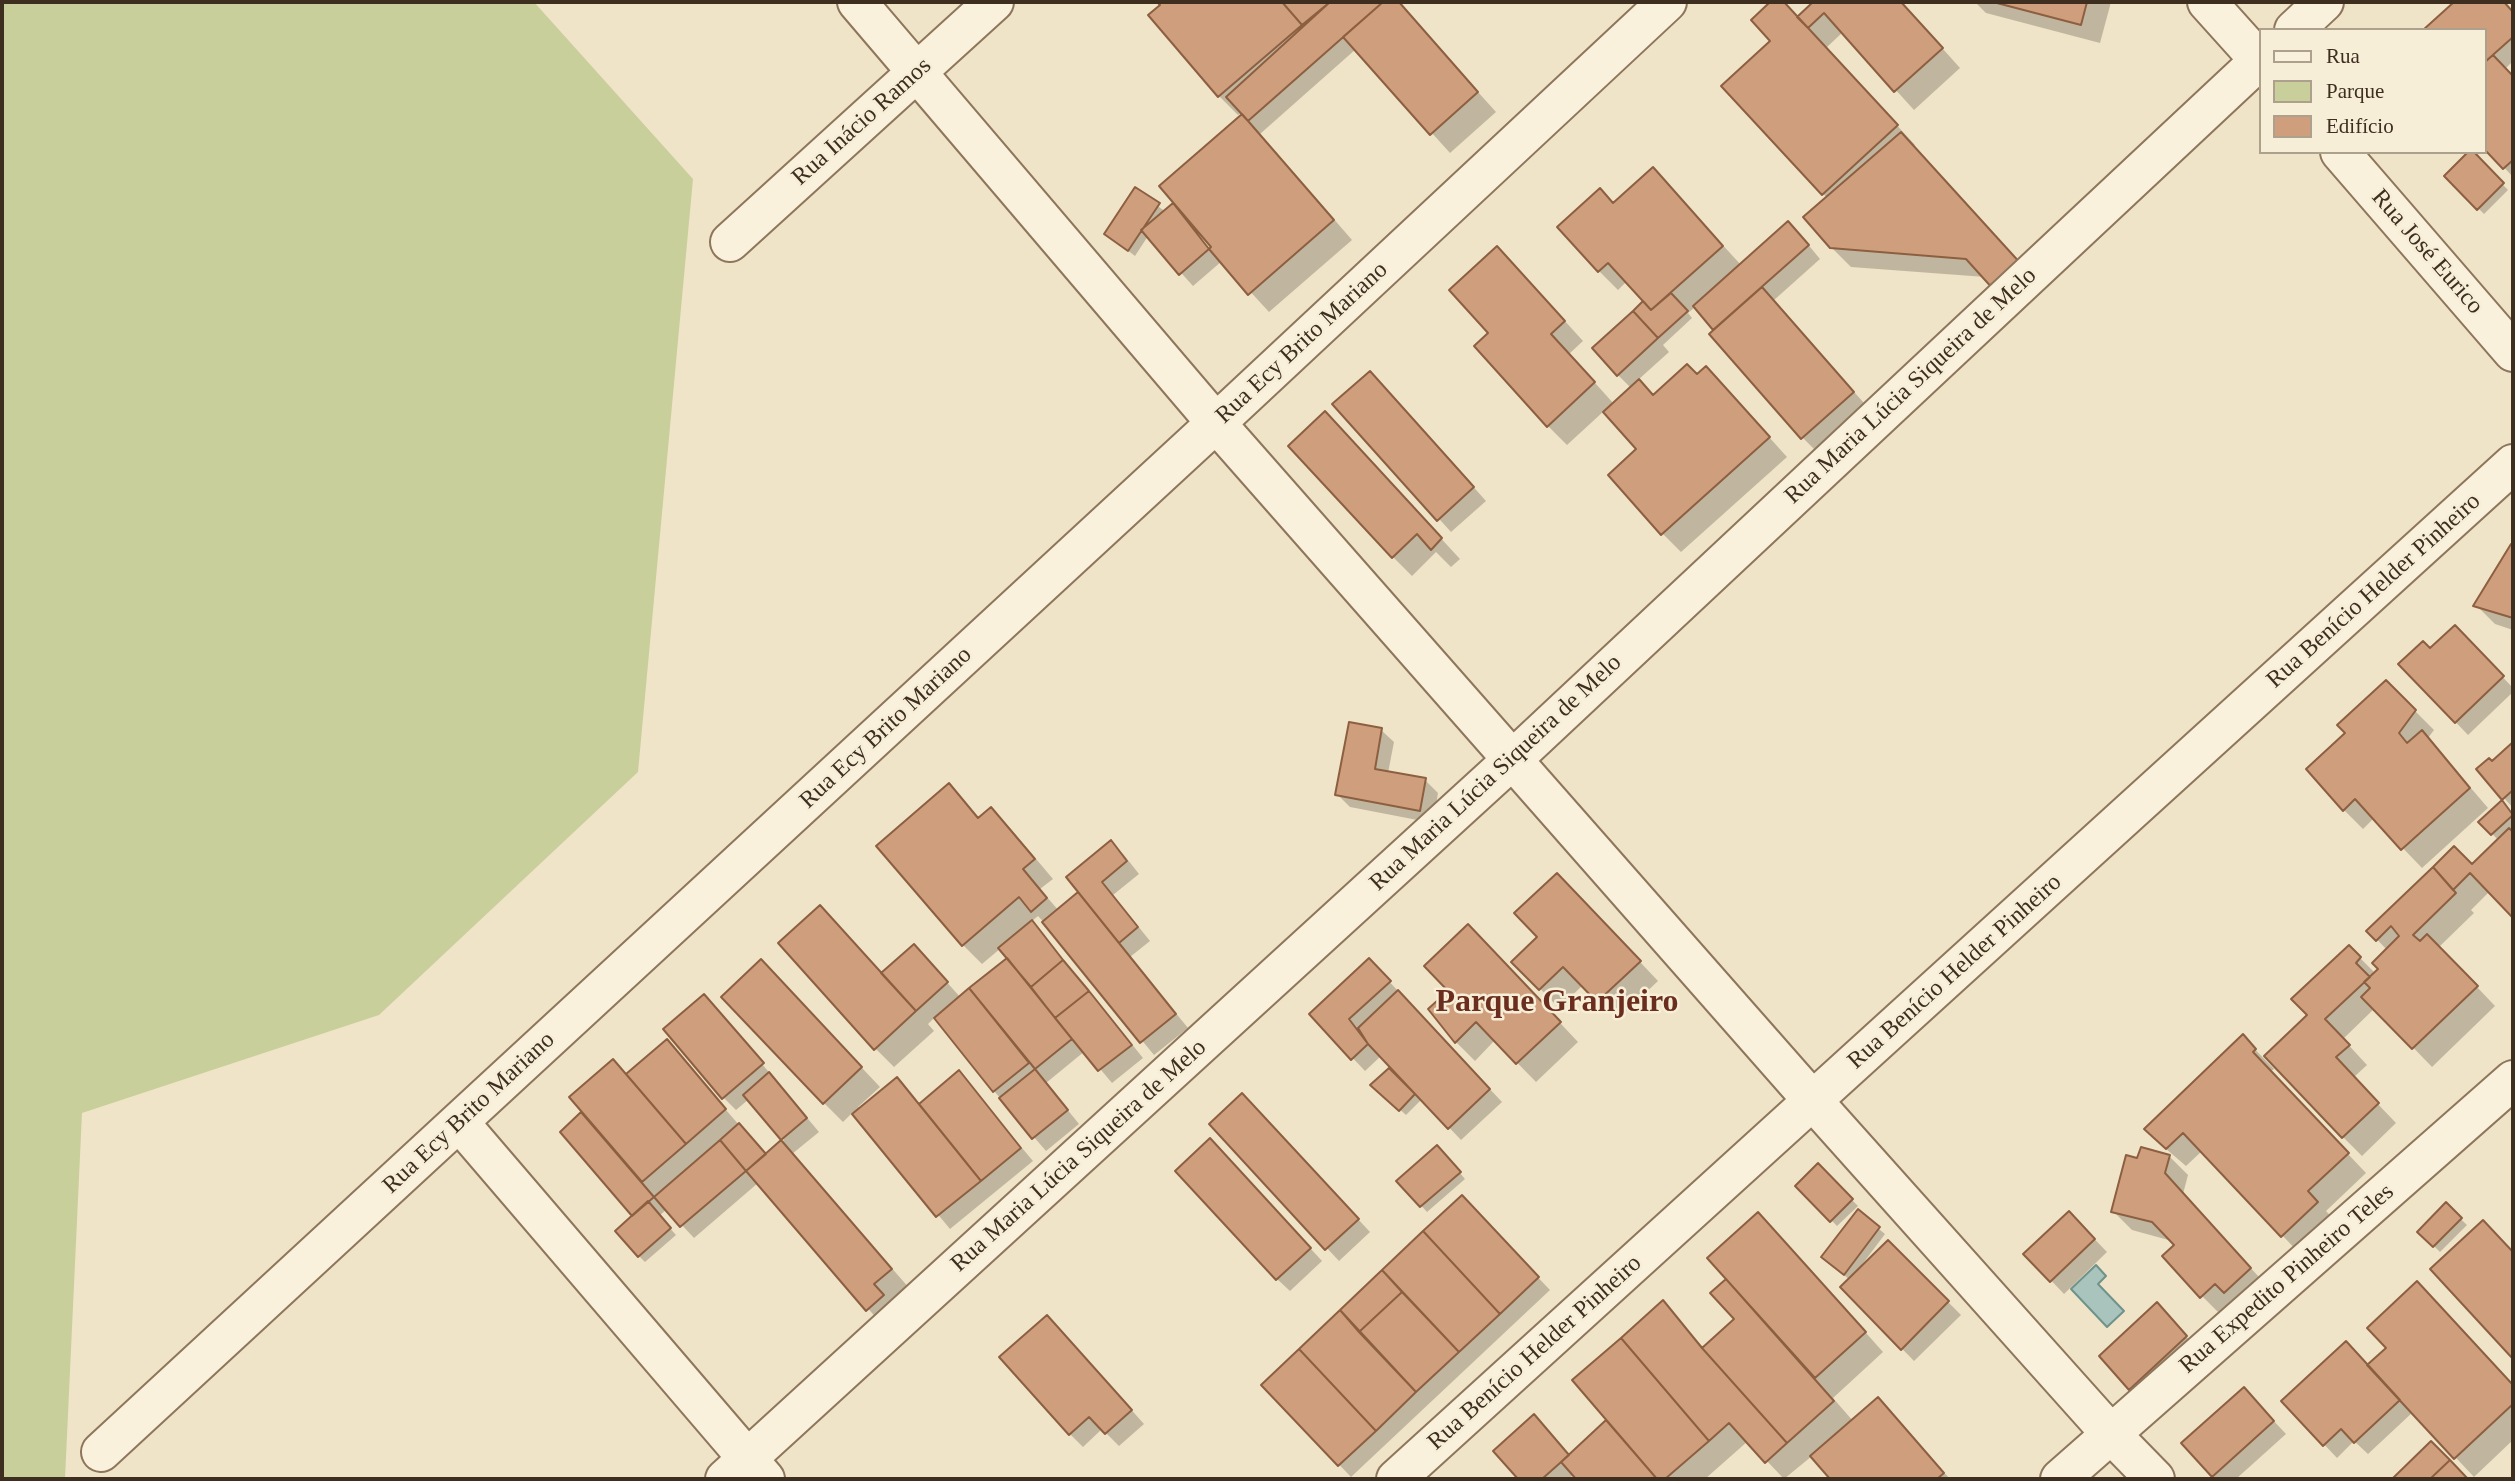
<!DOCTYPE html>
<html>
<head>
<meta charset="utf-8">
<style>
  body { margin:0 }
  #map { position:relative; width:2515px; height:1481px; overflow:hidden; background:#f0e4c8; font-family:Georgia,serif }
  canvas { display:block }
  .frame { position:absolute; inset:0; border:4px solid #3d2e20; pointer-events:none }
  .legend { position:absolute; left:2259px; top:28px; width:228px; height:126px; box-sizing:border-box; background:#f7eed8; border:2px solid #ada18e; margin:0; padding:9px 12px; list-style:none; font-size:21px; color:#3d2e20 }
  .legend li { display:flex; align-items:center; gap:14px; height:35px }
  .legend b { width:35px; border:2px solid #ada18e }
</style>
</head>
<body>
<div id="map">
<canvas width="2515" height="1481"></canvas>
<div class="frame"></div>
<ul class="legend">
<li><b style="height:9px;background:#faf1dc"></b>Rua</li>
<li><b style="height:19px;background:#c9cf9b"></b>Parque</li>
<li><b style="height:19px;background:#cf9f7d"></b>Edifício</li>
</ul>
</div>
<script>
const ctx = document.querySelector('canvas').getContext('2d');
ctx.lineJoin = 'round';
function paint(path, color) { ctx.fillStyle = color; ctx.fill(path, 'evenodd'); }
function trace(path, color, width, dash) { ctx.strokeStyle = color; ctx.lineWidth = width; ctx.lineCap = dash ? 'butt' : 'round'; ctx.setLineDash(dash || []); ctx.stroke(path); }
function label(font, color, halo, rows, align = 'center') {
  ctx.font = font + ' Georgia,serif'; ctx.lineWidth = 5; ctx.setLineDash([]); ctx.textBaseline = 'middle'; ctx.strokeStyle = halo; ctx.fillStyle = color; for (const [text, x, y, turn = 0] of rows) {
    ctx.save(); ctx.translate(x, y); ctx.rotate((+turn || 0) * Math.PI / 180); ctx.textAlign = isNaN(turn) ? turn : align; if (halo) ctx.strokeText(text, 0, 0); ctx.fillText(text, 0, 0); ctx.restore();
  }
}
const green = new Path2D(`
  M2,2H534L693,179L638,772L379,1015L82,1113L65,1479H2Z`);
const water = new Path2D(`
  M2096,1265L2106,1276L2098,1284L2124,1311L2107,1327L2071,1289Z`);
const shadow = new Path2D(`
  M1160,2H1397L1496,112L1450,153L1356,49L1260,134L1352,240L1269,312L1222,261L1193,286L1148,236L1135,256L1106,234L1135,190L1166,212L1173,205L1183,215L1245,114L1242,112L1238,115L1219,96L1150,16L1163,5ZM1193,223L1214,247L1210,250L1191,225Z
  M1773,2H1782L1798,18L1815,2H1901L1960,68L1914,110L1843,32L1826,48L1915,145L1913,147L1985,277L1851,267L1831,247L1827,198L1724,86L1772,41L1753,20Z
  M1975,2H2111L2100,43L1986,13Z
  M2457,2H2502L2513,14V61L2505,69L2513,78V177L2485,147V30H2426Z
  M2477,158L2508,190L2484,214L2446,176Z
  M1653,169L1741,265L1801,236L1820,259L1773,301L1872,412L1821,456L1802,437L1695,307L1688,313L1692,318L1663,345L1669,352L1638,380L1654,396L1697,376L1724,387L1787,457L1681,552L1662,533L1639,450L1604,411L1567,445L1548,426L1491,334L1516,267L1583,341L1569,354L1614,404L1631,388L1618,375L1654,311L1627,281L1618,290L1599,271L1614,204Z
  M1383,386L1486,501L1451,532L1335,404Z
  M1344,433L1460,559L1451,567L1436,552L1412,576L1393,557Z
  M2511,547L2513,548V630L2495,624L2476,605Z
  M2455,627L2513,688V692L2468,735L2400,664L2430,651Z
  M2386,682L2434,730L2428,738L2488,808L2422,868L2374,818L2363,829L2344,810L2348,733Z
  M1381,730L1394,742L1388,773L1425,780L1438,793L1433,823L1350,807L1337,794Z
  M2513,744V808L2478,769L2492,763Z
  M948,785L980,819L991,809L1010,828L1053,879L1040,889L1059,911L1080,893L1111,842L1124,855L1139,874L1113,895L1150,941L1130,957L1188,1028L1154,1055L1050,929L1038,916L1031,922L1044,935L1143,1058L1112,1083L1085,1051L1046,1083L1079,1124L1046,1151L994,1091L935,1017L928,1024L934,1031L894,1067L876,1049L882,975L926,959L961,998L1010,958L1001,948L982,964L963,945Z
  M2502,802L2513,814V826L2509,830L2513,835V915L2490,891L2471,910L2474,913L2439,947L2495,1006L2432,1067L2375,1008L2343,1039L2367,1065L2353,1078L2396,1123L2362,1156L2343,1137L2310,1015L2349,947L2376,974L2387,950L2369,931L2472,866L2499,841L2481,822Z
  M1576,894L1658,981L1618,1019L1583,985L1559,1008L1514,962L1539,937Z
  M1487,945L1578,1042L1536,1082L1495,1040L1475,1061L1456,1042L1430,1010L1450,991Z
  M1369,960L1502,1102L1461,1140L1422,1099L1406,1115L1379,1091L1408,1090L1411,1087L1381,1056L1365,1071L1311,1014Z
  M780,981L880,1087L858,1107L860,1109L897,1080L920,1105L959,1073L1033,1161L950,1229L853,1112L843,1122L824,1103Z
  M716,1009L819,1132L792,1154L910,1289L886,1329L758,1183L694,1238L667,1209L659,1216L676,1235L645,1262L639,1256L634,1216L562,1132L667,1042L766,1156L784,1140L749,1099L736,1110L723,1097Z
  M2243,1037L2274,1069L2270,1072L2366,1173L2326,1211L2336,1222L2301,1255L2202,1151L2186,1166L2165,1148Z
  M1255,1108L1370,1232L1339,1261L1211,1124Z
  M1223,1153L1322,1261L1290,1291L1277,1279Z
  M1443,1153L1465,1179L1427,1212L1399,1181Z
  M2169,1156L2188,1175L2183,1194L2269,1288L2221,1315L2202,1296L2177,1246L2172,1241L2132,1230L2113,1211L2139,1161Z
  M1818,1166L1858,1206L1837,1226L1798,1186Z
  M1462,1198L1550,1290L1351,1477L1263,1385Z
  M2446,1205L2467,1225L2440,1252L2420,1232Z
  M1858,1212L1885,1234L1861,1266L1863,1268L1888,1242L1961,1315L1914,1361L1842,1287L1850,1280L1829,1263Z
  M2082,1226L2107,1252L2064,1294L2026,1254Z
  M1777,1233L1883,1352L1833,1398L1853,1421L1878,1399L1950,1479H1832L1812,1456L1784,1479L1748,1441L1705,1479H1578L1574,1474L1569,1479H1520L1495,1451L1570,1457L1609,1420L1663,1303L1704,1348L1736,1319L1712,1293Z
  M2502,1241L2513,1253V1357L2432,1270Z
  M2436,1302L2513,1386V1440L2474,1477L2413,1412L2368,1454L2354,1441L2337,1458L2284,1402L2368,1367Z
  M2170,1318L2198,1350L2143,1401L2130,1388Z
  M1060,1330L1144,1424L1119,1446L1102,1429L1083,1447L1070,1434Z
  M2256,1402L2286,1434L2236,1479H2216L2184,1444Z`);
const building = new Path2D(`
  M1157,2H1282L1302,25L1218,97L1148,15L1160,5Z
  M1282,2H1330L1302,25Z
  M1330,2H1383L1248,121L1226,97Z
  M1383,2H1399L1478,92L1430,135L1343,37Z
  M1770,2H1784L1898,125L1822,195L1721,86L1770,41L1751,20Z
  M1813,2H1901L1943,48L1894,92L1824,13L1808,28L1797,17Z
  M1993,2H2087L2081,25Z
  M2454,2H2504L2513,12V37L2485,62V30H2423Z
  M2493,55L2513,76V160L2503,169L2485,150V62Z
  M1242,114L1334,220L1248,295L1209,249L1211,247L1159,186Z
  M1901,132L2022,265L1994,290L1966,259L1830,248L1803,217Z
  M2468,152H2474L2504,183L2477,210L2444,176Z
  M1653,167L1723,246L1651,310L1608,263L1598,272L1557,227L1600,188L1613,203Z
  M1135,187L1160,203L1128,251L1104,234Z
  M1173,203L1209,249L1179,275L1141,230Z
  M1788,221L1809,245L1713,330L1693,306Z
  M1497,246L1565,321L1551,334L1595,382L1547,427L1474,346L1488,333L1449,290Z
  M1762,287L1854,392L1801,439L1709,334Z
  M1671,293L1688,311L1658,338L1633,311L1643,301L1651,310Z
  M1633,311L1658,338L1617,376L1592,348Z
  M1687,364L1697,374L1706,366L1770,437L1661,535L1608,475L1636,449L1603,412L1639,379L1653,395Z
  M1370,371L1474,487L1437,521L1332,404Z
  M1325,411L1442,538L1431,550L1417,534L1392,558L1288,446Z
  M2511,544L2513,546V618L2473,606Z
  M2455,625L2504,676L2455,723L2398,664L2423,641L2430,648Z
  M2386,680L2416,710L2399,733L2407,743L2422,730L2470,788L2401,850L2355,799L2343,811L2306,769L2345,733L2337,725Z
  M1349,722L1382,728L1375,769L1426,778L1420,811L1335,795Z
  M2513,742V790L2502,800L2476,769L2489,758L2492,761Z
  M949,783L978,818L991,807L1035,859L1023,869L1047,898L1031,912L1019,897L962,946L876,846Z
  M2502,800L2513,815L2491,835L2478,822Z
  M2509,828L2513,832V918L2470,873L2453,890L2433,867L2454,846L2472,864Z
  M1111,840L1127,861L1102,882L1138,927L1119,943L1066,877Z
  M2433,867L2456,893L2413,935L2420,941L2427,934L2478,986L2412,1049L2361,997L2370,988L2364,982L2378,969L2372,963L2399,936L2391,926L2376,941L2366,931Z
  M1557,873L1641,961L1597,1002L1563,967L1539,990L1511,962L1537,937L1514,913Z
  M1078,892L1176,1014L1140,1043L1042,922Z
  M820,905L916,1011L874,1050L778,943Z
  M1032,920L1063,960L1031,987L998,948Z
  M1468,924L1561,1022L1516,1064L1476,1022L1455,1043L1428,1009L1448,991L1424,966Z
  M914,944L948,982L916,1011L881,973Z
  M2349,945L2361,957L2356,963L2370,977L2325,1019L2350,1045L2336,1057L2379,1103L2342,1138L2264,1056L2307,1015L2291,999Z
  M1007,958L1072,1039L1035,1069L969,988Z
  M1369,958L1391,981L1349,1019L1368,1044L1351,1060L1309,1014Z
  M761,959L862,1067L823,1104L721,997Z
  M1063,960L1089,991L1055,1018L1031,987Z
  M969,988L1029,1063L993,1092L934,1018Z
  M1398,990L1490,1089L1448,1129L1368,1044L1358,1028Z
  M1089,991L1132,1045L1098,1071L1055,1018Z
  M704,994L764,1063L722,1099L663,1029Z
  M2243,1034L2256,1049L2253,1052L2349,1153L2308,1191L2318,1202L2281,1237L2183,1133L2166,1149L2144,1129Z
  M667,1039L726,1109L686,1144L626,1074Z
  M613,1059L686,1144L642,1182L569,1097Z
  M1389,1068L1415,1094L1399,1111L1370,1085Z
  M1035,1069L1068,1110L1032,1139L999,1098Z
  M959,1070L1021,1148L981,1181L919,1104Z
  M769,1072L807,1118L781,1140L743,1095Z
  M897,1077L981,1181L936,1217L852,1114Z
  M1242,1093L1359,1219L1325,1250L1209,1124Z
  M581,1112L654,1197L632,1216L560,1132Z
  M739,1123L766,1154L746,1171L720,1140Z
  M1210,1138L1311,1248L1276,1280L1175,1171Z
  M720,1140L746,1171L680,1227L654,1197Z
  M781,1140L892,1269L874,1284L884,1295L866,1311L746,1171Z
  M1437,1145L1461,1172L1420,1207L1396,1181Z
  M2141,1147L2170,1155L2165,1173L2251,1268L2224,1293L2215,1284L2200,1298L2162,1256L2174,1245L2152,1222L2111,1212L2126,1155L2137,1158Z
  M1818,1163L1853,1199L1830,1222L1795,1186Z
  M1462,1195L1539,1277L1500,1314L1423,1231Z
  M648,1201L671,1228L638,1257L615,1231Z
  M2446,1202L2462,1218L2433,1247L2417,1232Z
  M1858,1209L1880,1227L1844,1275L1821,1257Z
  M2069,1211L2095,1239L2050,1282L2023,1254Z
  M1758,1212L1866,1332L1815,1378L1707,1258Z
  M2483,1220L2513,1252V1359L2430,1269Z
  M1423,1231L1500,1314L1459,1352L1382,1270Z
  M1888,1240L1949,1301L1901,1350L1840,1287Z
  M1382,1270L1402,1292L1359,1332L1340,1310Z
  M1726,1279L1834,1401L1787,1443L1702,1348L1734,1319L1710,1293Z
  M2417,1281L2513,1385V1404L2454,1459L2367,1365L2386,1348L2367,1328Z
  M1402,1292L1459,1352L1416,1392L1359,1332Z
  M1663,1300L1702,1348L1787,1443L1765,1463L1729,1423L1709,1441L1621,1338Z
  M2157,1302L2187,1336L2129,1390L2099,1356Z
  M1340,1310L1416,1392L1376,1431L1299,1349Z
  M1047,1315L1132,1410L1105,1434L1089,1417L1069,1435L999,1357Z
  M1621,1338L1709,1441L1665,1479H1657L1572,1380Z
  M2346,1341L2400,1400L2354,1443L2341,1429L2323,1446L2281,1401Z
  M1299,1349L1376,1431L1338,1466L1261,1385Z
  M2244,1387L2274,1421L2212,1477L2181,1443Z
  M1878,1397L1944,1473L1937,1479H1830L1810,1456Z
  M1534,1414L1569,1455L1542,1479H1518L1493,1451Z
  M1606,1420L1657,1479H1576L1561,1462Z
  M2431,1441L2450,1460L2430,1479H2392Z
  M2450,1460L2468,1479H2430Z`);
const minor = new Path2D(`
  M857,2L1216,423L1813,1101L2111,1434L2155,1479
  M2207,2L2261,62
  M2294,30L2324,2
  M2340,152L2513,352
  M730,242L994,2
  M459,1122L765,1479
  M101,1452L1216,423L1667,2
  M725,1479L1512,760L2261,59
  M1396,1479L2513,464
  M2060,1479L2513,1080`);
const streetNames = [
  ["Rua Inácio Ramos",862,122,-42],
  ["Rua José Eurico",2427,252,49],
  ["Rua Ecy Brito Mariano",1302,343,-43],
  ["Rua Maria Lúcia Siqueira de Melo",1911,386,-43],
  ["Rua Benício Helder Pinheiro",2374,591,-42],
  ["Rua Ecy Brito Mariano",886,728,-43],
  ["Rua Maria Lúcia Siqueira de Melo",1496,773,-43],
  ["Rua Benício Helder Pinheiro",1955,972,-42],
  ["Rua Ecy Brito Mariano",469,1113,-43],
  ["Rua Maria Lúcia Siqueira de Melo",1079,1156,-42],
  ["Rua Expedito Pinheiro Teles",2287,1279,-41],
  ["Rua Benício Helder Pinheiro",1535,1353,-42]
];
const districtNames = [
  ["Parque Granjeiro",1557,1003]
];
paint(green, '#c9cf9b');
paint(water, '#a9c4bc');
trace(water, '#6f938a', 2);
paint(shadow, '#0003');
paint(building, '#cf9f7d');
trace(building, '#8d5f41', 2);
trace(minor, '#8d765c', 42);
trace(minor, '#faf1dc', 38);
label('24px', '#3d2e20', '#f7eed8', streetNames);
label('bold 32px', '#6b2e1e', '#f7eed8', districtNames);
</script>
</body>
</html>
